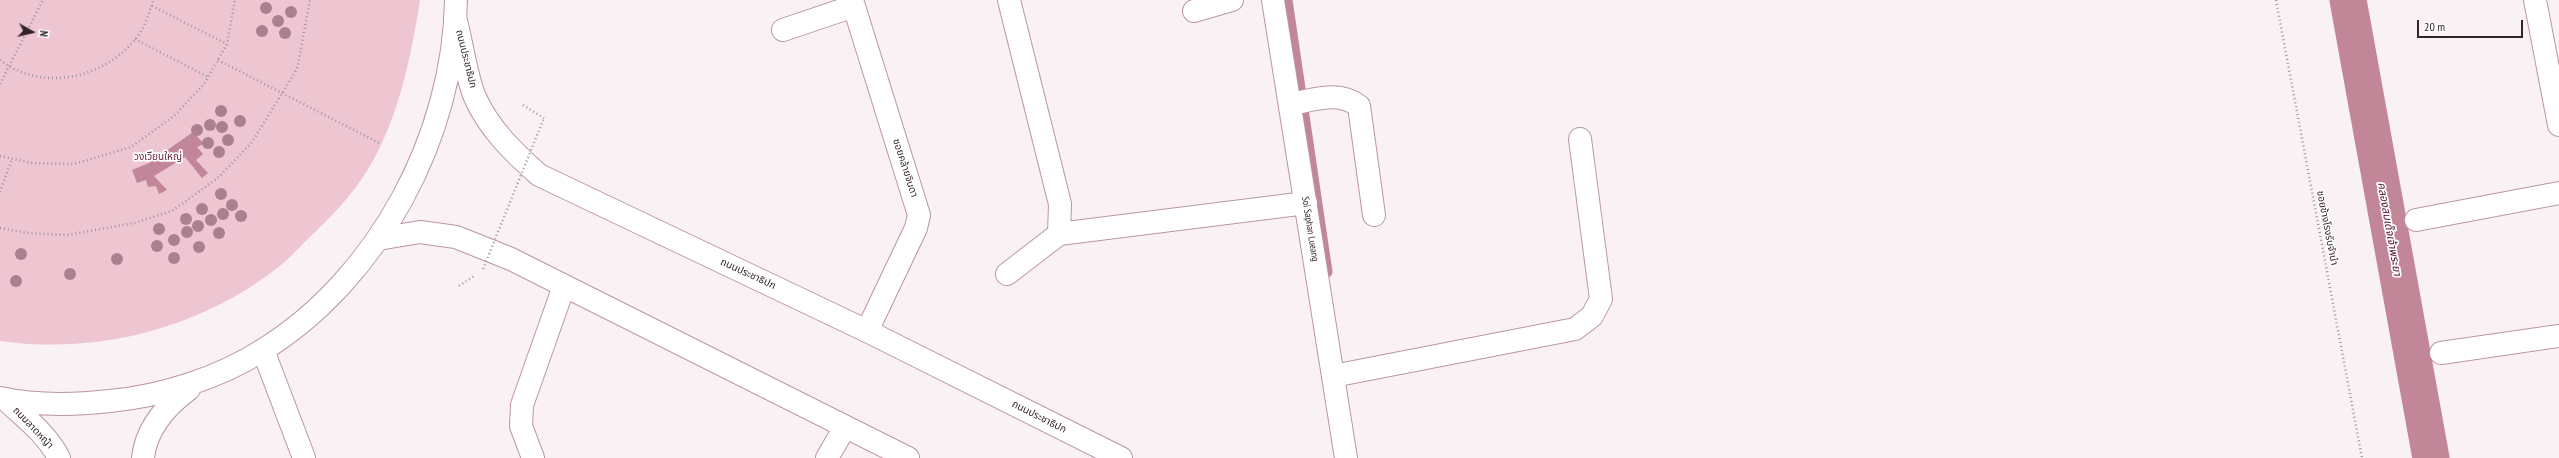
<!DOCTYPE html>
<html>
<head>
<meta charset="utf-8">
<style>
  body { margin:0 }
  #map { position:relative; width:2559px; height:458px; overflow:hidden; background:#faf1f4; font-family:"PT Sans Narrow",sans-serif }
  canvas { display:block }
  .north { position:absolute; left:12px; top:12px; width:40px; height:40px; -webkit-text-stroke:3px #fff; paint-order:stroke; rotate:98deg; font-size:11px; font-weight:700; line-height:16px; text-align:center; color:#322328 }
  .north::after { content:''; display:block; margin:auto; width:14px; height:18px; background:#322328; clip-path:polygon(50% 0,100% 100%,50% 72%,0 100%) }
  .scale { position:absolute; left:2417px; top:20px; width:106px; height:18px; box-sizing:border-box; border:2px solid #322328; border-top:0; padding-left:5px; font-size:12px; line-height:14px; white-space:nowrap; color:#322328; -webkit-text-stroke:3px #fff; paint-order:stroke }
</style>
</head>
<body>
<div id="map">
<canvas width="2559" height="458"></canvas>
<div class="north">N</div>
<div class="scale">20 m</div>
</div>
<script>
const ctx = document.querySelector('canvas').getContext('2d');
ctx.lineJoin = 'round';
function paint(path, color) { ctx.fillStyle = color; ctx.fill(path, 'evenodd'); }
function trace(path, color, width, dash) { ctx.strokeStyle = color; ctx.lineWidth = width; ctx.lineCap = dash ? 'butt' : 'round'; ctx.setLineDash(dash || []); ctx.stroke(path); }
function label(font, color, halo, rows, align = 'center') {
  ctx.font = font + ' "PT Sans Narrow","Noto Sans Thai",sans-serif'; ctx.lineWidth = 3.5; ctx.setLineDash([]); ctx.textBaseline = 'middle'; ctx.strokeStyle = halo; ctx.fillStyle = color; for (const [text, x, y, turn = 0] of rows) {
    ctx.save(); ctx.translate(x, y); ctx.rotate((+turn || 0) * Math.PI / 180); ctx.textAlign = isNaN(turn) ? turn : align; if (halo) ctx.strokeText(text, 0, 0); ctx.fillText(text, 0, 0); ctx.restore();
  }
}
const green = new Path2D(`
  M0,0H420C411,58 398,121 367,171C352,195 332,216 312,235C301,245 292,256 281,265C203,328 98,355 0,341Z`);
const water = new Path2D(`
  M193,132L204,144L197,147L203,154L196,160L208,173L202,178L185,157L154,176L167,190L159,194L156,186L148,187L146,180L137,183L132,170L149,163Z`);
const stream = new Path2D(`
  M1287,0L1327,272`);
const canal = new Path2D(`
  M2348,0L2431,458`);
const path = new Path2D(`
  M2276,0L2362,458
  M152,6L227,44
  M135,39L208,77
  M0,60C40,91 99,80 132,43C143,32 149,15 153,0
  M218,60L381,144
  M0,84L43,0
  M523,105L544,118
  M0,156L32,163L74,164L131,147L174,116L204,84L227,44L235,0
  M0,192L12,159
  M0,228L27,233L67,235L134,223L172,211L219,177L252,142L297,69L310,0
  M459,286L474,276`);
const minor = new Path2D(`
  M852,0L919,215L916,228L867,331
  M1273,0L1346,458
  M2535,0L2559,125
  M1194,11L1232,0
  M783,30L854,6
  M1290,104C1315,100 1338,90 1359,106L1374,215
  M2416,220L2559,193
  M1059,234L1306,203
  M1007,274L1059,234L1060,204L1009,0
  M263,350L304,458
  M2441,353L2559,336
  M1333,376L1575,329L1592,316L1601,299L1580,139
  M533,458L521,426L522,405L564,286
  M827,458L845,427`);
const major = new Path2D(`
  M455,17C462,42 465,71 474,95C488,128 513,152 539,175L867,331L1121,458
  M378,239L420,232L456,237L511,259L908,458
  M0,398C36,406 74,405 110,401C162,396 219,378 263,350C379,278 454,135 456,0
  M5,399C24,417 47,434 59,458
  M143,458C146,428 166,406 189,389`);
const pathBridge = new Path2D(`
  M483,269L544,118`);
const trees = [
  [266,8],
  [291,12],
  [278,21],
  [262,31],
  [285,33],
  [221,111],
  [240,121],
  [210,125],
  [222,127],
  [197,130],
  [228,140],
  [208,143],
  [219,152],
  [221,194],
  [232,205],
  [202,209],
  [223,214],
  [241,216],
  [186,219],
  [211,220],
  [198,226],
  [159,229],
  [187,232],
  [219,233],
  [174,240],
  [157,246],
  [199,247],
  [21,254],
  [174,258],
  [117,259],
  [70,274],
  [16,281]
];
const streetNames = [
  ["ถนนประชาธิปก",466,59,76],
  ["ซอยคล้ายจินดา",905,168,72],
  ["ซอยข้างโรงรับจำนำ",2327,228,79],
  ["Soi Saphan Lueang",1310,229,81],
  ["ถนนประชาธิปก",748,274,25],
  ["ถนนประชาธิปก",1039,417,27],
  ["ถนนลาดหญ้า",33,428,46]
];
const parkNames = [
  ["วงเวียนใหญ่",158,157]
];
const waterNames = [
  ["คลองสมเด็จเจ้าพระยา",2389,229,80]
];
paint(green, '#eec6d2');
paint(water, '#c28699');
trace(stream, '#c28699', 11);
trace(canal, '#c28699', 37);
trace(minor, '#bb96a1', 24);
trace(major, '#bb96a1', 24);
trace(path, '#a09498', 2.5, [1, 3]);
trace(minor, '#fff', 22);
trace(major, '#fff', 22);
trace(pathBridge, '#a09498', 2.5, [1, 3]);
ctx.fillStyle = '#ab7f90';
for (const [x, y] of trees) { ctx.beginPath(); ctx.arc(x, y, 6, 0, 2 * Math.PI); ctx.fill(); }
label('10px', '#322328', '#fff', streetNames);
label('10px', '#6a213f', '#fff', parkNames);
label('italic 11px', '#4f0428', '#fff', waterNames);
</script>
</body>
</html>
